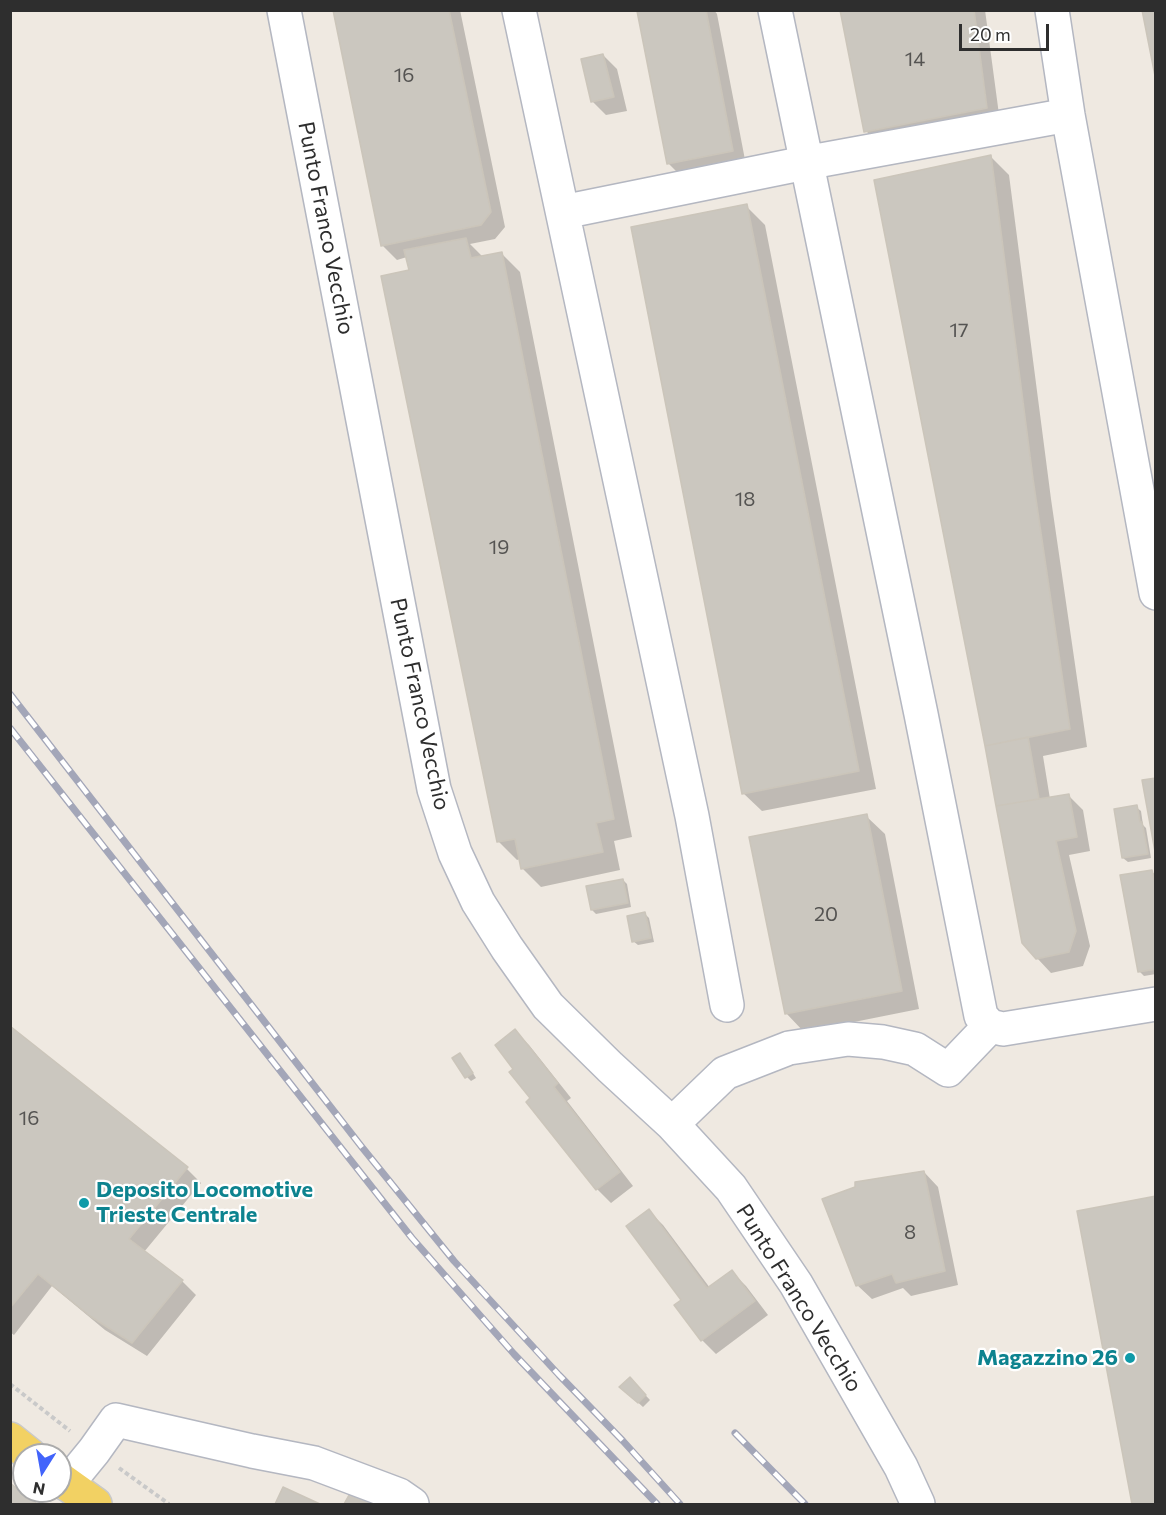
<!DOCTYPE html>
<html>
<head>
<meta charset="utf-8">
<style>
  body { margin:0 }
  #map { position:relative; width:1166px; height:1515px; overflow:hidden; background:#efe9e1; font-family:Commissioner,sans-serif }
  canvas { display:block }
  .frame { position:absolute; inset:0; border:12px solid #2e2e2e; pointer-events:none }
  .north { position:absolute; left:12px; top:1443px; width:60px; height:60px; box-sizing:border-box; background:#fff; border:2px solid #ababab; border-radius:50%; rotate:191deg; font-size:16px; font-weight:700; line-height:24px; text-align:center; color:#2e2e2e }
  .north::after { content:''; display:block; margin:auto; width:21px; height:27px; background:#4264fb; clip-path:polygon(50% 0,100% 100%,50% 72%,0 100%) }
  .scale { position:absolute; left:959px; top:24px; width:90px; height:27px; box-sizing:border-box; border:3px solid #2e2e2e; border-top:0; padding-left:8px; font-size:18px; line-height:21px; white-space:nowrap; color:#2e2e2e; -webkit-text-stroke:4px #fff; paint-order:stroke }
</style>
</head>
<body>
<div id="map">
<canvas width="1166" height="1515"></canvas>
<div class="frame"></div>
<div class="north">N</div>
<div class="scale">20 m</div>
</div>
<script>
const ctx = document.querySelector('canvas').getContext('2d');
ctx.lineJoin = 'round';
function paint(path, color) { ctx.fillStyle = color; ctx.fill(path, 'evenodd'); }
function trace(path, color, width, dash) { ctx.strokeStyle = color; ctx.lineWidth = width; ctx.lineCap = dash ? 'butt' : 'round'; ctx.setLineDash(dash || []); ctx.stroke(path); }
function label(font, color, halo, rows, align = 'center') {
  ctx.font = font + ' Commissioner,sans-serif'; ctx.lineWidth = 4.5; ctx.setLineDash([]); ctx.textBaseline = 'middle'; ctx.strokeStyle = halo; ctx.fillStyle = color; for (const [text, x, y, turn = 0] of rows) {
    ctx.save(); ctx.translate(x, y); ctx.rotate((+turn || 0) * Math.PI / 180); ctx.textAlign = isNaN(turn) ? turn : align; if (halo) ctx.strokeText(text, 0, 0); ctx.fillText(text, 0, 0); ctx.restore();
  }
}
const shadow = new Path2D(`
  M334,10H460L505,227L495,239L470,244L483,257L502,254L520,272L632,837L614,841L620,870L541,887L522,868L520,859L517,860L499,842L411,272L407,257L397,260L383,246Z
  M647,10H714L717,14L746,165L682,177L668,163L639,12Z
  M841,10H985L1000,122L880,145L866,131Z
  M603,55L617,69L627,111L606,115L592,101Z
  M991,157L1009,175L1051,499L1087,747L1043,756L1050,799L1069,796L1083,810L1090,851L1069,855L1090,946L1083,966L1051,973L1037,958Z
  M746,206L765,225L876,789L762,811L743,793Z
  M1136,807L1141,811L1143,825L1146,828L1151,858L1128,862L1123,858Z
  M866,816L885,834L919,1009L804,1032L786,1013Z
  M1152,872L1156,875V974L1144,976L1140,972Z
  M623,880L627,884L631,907L596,914L592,910Z
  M645,914L649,918L654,942L638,945L633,941Z
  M10,1028L187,1169L201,1183L144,1252L182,1281L196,1295L147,1356L105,1330L52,1286L14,1335L10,1332Z
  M515,1031L529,1045L571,1098L567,1101L633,1186L611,1203L597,1189L528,1102L532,1099L515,1069Z
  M464,1059L476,1078L471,1081L467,1077Z
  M924,1172L938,1187L958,1285L911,1296L903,1288L872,1299L857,1285Z
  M649,1211L663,1225L710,1288L732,1272L746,1286L768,1315L716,1354L702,1340L683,1300Z
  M630,1379L650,1400L643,1407L621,1387Z
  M284,1489L316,1504H276Z`);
const building = new Path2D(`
  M333,10H449L491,212L481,225L381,246Z
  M706,10L733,151L667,164L637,11Z
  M840,10H974L987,108L864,132Z
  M1142,10H1156V81Z
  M603,54L614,97L591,102L581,59Z
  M991,155L1033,479L1070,729L985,746L874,180Z
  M747,204L859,771L742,794L631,227Z
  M466,238L471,258L502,252L614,819L596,823L603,852L521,869L515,839L497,842L381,276L409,270L404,250Z
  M1028,737L1039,799L996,806L985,746Z
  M1156,778V857L1142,780Z
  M1069,794L1077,837L1056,841L1076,931L1069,952L1036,959L1022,943L996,806Z
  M1137,805L1140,822H1142L1148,854L1122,858L1114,809Z
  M867,814L902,991L785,1014L749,837Z
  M1152,870L1156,887V969L1138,972L1120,875Z
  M623,879L628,903L591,910L586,886Z
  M645,912L651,938L632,942L627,916Z
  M10,1026L188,1167L129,1239L183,1280L132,1343L90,1316L38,1274L10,1308Z
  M515,1029L558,1083L554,1087L620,1172L596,1190L526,1102L530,1098L509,1072L513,1069L495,1045Z
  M460,1053L473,1073L465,1078L452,1058Z
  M924,1171L945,1271L896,1283L892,1274L856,1286L822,1199L855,1187V1182Z
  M1156,1196V1504H1132L1077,1211Z
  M649,1209L707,1288L732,1270L755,1301L701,1341L674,1305L681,1300L626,1226Z
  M630,1377L646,1395L638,1403L619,1387Z
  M10,1483L37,1504H10Z
  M354,1486L390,1504H344Z
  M283,1487L320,1504H275Z`);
const path = new Path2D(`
  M10,1384L70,1431
  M119,1468L169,1504`);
const minor = new Path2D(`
  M284,10L434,789L455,853L478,902L507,948L548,1006L610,1067L672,1124L731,1188L796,1284L901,1467L918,1504
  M519,10L692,816L727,1005
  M775,10L921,714L981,1016L990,1026L1003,1029L1156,1004
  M1052,10L1068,115L1156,593
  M563,212L805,163L1068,115
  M672,1124L725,1073L789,1048L848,1039L883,1042L915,1049L948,1070L990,1026
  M67,1484L94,1451L116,1420L252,1451L314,1463L399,1495L412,1504`);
const major = new Path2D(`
  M10,1439L30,1455
  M60,1479L95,1504`);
const rail = new Path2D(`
  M10,694L361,1146L454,1261L559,1375L623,1441L680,1504
  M10,728L412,1238L514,1354L657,1504
  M735,1433L805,1504`);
const markers = [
  [84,1203,6,"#0f9aa8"],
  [1130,1358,6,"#0f9aa8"]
];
const numberNames = [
  ["14",915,59],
  ["16",404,75],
  ["17",959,330],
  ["18",745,499],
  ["19",499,547],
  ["20",826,914],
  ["16",29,1118],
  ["8",910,1232]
];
const streetNames = [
  ["Punto Franco Vecchio",326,228,79],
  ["Punto Franco Vecchio",420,704,78],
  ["Punto Franco Vecchio",799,1298,58]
];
const cultureNames = [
  ["Deposito Locomotive",96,1190],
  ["Trieste Centrale",96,1215],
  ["Magazzino 26",1118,1358,"right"]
];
paint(shadow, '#0003');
paint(building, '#cbc7bf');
trace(building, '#cbc5ba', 1.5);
trace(minor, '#b4b7c1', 36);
trace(major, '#c9c9c9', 36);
trace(path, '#c9c9c9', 4, [4.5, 3]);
trace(minor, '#fff', 33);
trace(major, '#f2d163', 33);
trace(rail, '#a3a6b8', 7);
trace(rail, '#fff', 4.5, [14]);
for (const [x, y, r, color] of markers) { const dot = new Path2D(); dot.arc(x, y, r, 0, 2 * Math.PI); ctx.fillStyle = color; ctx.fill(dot); trace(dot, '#fff', 2); }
label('20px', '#555452', null, numberNames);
label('22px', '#2e2e2e', '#fff', streetNames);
label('bold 22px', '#0d838f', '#fff', cultureNames, 'left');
</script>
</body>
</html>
